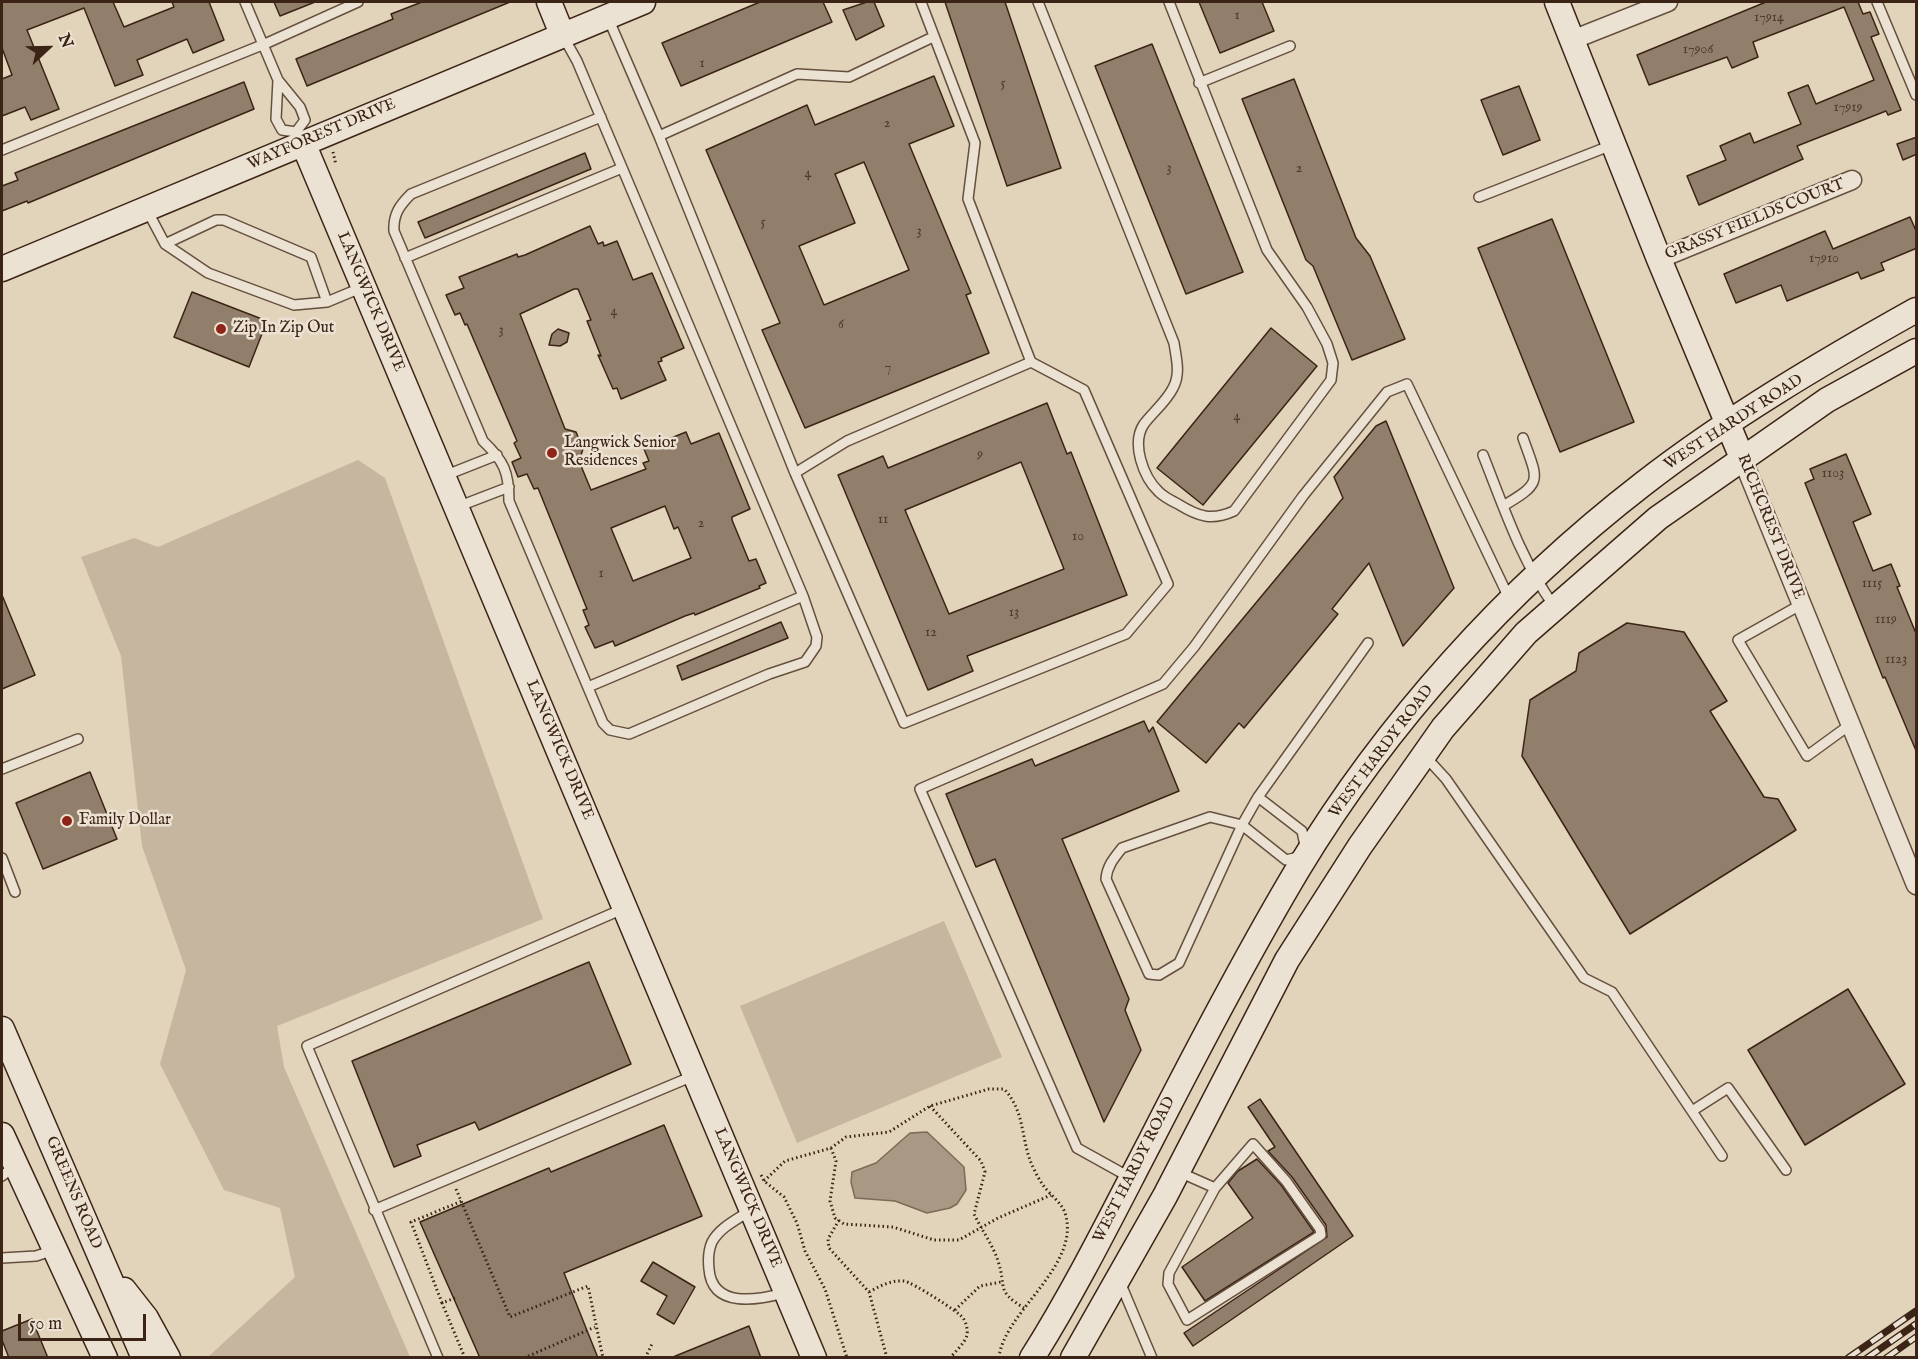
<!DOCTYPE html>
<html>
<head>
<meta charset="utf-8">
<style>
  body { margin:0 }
  #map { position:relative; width:1918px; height:1359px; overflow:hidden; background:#e2d3bb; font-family:"IM FELL English",serif }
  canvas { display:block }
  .frame { position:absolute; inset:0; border:3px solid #3b2415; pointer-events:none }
  .north { position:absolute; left:18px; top:18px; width:60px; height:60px; -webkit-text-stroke:4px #ece2d3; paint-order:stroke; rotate:68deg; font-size:16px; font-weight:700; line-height:24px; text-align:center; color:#3b2415 }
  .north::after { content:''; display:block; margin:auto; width:21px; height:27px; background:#3b2415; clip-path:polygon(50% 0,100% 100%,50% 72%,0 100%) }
  .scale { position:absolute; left:18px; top:1314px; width:128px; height:27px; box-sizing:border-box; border:3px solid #3b2415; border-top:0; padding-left:8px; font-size:18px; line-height:21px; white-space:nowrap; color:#3b2415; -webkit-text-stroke:4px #ece2d3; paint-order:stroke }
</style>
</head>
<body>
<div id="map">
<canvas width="1918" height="1359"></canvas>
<div class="frame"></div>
<div class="north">N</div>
<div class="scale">50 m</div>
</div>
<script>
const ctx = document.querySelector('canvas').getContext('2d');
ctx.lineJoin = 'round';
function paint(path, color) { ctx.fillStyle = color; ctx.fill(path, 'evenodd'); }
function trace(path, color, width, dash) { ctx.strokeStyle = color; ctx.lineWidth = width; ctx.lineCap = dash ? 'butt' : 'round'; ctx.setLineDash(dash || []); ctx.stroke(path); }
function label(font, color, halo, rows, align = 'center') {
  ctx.font = font + ' "IM FELL English",serif'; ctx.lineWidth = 5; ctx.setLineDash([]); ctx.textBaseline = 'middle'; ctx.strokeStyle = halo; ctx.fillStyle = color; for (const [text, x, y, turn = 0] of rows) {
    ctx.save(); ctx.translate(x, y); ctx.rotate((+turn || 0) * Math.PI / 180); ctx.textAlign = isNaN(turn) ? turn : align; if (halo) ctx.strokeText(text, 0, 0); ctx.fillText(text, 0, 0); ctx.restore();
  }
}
const green = new Path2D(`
  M358,460L385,478L543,919L277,1026L284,1067L410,1357H208L295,1277L280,1208L224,1190L160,1064L186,970L142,846L121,656L81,557L134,538L158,547Z
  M944,921L1002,1057L797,1143L740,1006Z`);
const water = new Path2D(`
  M927,1132L964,1167L966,1190L957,1204L950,1208L927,1213L895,1201L855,1198L851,1182L852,1172L876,1163L910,1133Z`);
const building = new Path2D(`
  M2,2H113L124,27L174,7L172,2H209L224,40L193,53L187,39L137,60L143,75L115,86L84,8L27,30L59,109L31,120L25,107L2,116V79L12,75L2,48Z
  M274,2H315L280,16Z
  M422,2H510L307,86L296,59L393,19L391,14Z
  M760,2H823L832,22L681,86L662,43Z
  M867,2H874L884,26L856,40L843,10Z
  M945,2H1005L1061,168L1007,186Z
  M1199,2H1262L1274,31L1220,53Z
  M1766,2H1858L1863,14L1870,12L1879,34L1871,37L1901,110L1888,115L1886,111L1797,146L1803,159L1699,205L1687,176L1726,160L1720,146L1750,133L1754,143L1801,124L1788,93L1808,85L1816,104L1874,80L1844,7L1753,42L1758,57L1732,68L1727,57L1649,85L1637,55Z
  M1152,44L1243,272L1186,294L1095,66Z
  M934,76L954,126L909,144L971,293L966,295L989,353L805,428L762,330L780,323L706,150L807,105L815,125ZM864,162L909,270L824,305L799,246L855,223L835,174Z
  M1294,79L1356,238L1370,256L1405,339L1352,360L1313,266L1306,260L1242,99Z
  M244,82L254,109L28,203L27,201L2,211V186L18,180L15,173Z
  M1519,86L1540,140L1503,155L1481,100Z
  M1917,137V154L1903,160L1897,144Z
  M585,153L591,169L425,238L418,222Z
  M1910,217L1917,233V248L1881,263L1884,270L1861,279L1858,272L1787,301L1781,285L1736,303L1724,274L1825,231L1833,249Z
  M1552,219L1634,422L1560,452L1478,248Z
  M590,226L598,244L603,242L604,246L617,241L633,280L652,273L684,348L661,358L662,361L658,362L666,380L621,399L617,388L613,389L598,355L601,356L587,321L591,320L578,289H574L520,314L565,429L576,432L583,449L579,461L591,490L646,469L643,463L649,461L644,449L686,432L691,444L719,433L750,509L732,517V520L749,561L756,559L766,583L759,586L760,588L695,615L694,613L685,616L615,646L613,641L595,648L585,627L589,625L583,610L587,609L538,488L534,489L527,474L518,477L512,462L521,458L514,443L517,441L467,324L465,325L460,313L455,315L446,295L464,288L459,277L517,254L518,257L525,255ZM665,506L674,529L678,527L691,558L633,581L611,528Z
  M192,292L267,321L249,367L174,337Z
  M1271,328L1317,366L1203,505L1157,468Z
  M558,329L569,333L567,342L560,346L549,345L552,334Z
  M1047,403L1067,454L1071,452L1127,595L967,656L973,671L928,690L838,475L883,456L888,468ZM1021,462L1064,569L949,614L905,510Z
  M1386,421L1454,588L1403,646L1369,563L1332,609L1338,614L1244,728L1239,723L1206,763L1157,722L1343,498L1334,477L1376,426Z
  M1846,454L1871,514L1853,522L1873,571L1891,564L1900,586L1897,587L1917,636V753L1885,677L1883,678L1805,483L1814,479L1810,469Z
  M2,595L35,675L2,689Z
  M781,622L788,638L682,680L677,666Z
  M1627,623L1684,632L1727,701L1710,711L1764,797L1778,799L1796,830L1630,934L1522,756L1530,700L1576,671L1579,653Z
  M1144,721L1149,732L1153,727L1179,791L1062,839L1129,999L1125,1010L1141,1050L1104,1122L995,859L976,867L946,794L1032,759L1035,766Z
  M90,772L117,839L43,869L16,803Z
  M589,962L631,1064L479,1130L475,1122L417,1145L421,1156L394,1167L352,1061Z
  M1848,989L1905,1084L1805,1145L1748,1050Z
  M1260,1099L1353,1236L1193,1346L1184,1333L1327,1237L1326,1225L1292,1177L1268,1151L1275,1147L1248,1107Z
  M664,1125L702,1216L564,1273L598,1358H480L420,1222L549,1168L551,1172Z
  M1257,1159L1281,1185L1314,1232L1205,1301L1182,1267L1253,1218L1228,1183L1238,1171Z
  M653,1262L695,1287L674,1324L657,1314L667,1296L641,1281Z
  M32,1319L48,1358H9L2,1340V1331Z
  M749,1326L761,1358H673V1357Z`);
const path = new Path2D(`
  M333,152L336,165
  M930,1106L981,1161L985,1172L974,1214C981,1229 993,1245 998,1261C1007,1288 995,1290 1024,1308
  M831,1148L836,1161L830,1201L835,1218L844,1224L893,1227L934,1240H959L998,1218L1051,1195
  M761,1175L764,1181L784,1197L797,1223L805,1251L825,1289L847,1358
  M764,1181L785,1161L831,1148L846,1137L889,1132L930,1106L989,1089H1004C1024,1110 1021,1135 1030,1160C1033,1168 1038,1178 1043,1185C1049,1194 1062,1203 1065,1213C1082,1266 1003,1312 999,1358
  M456,1189L510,1317L588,1286L603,1358
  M839,1220L828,1239L829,1248L869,1292L887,1358
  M869,1292C880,1286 891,1280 904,1281C912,1282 959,1312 963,1318C966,1322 968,1330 967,1335C965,1343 955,1352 950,1358
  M455,1298L442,1303L465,1358
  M442,1303L411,1222L462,1201
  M955,1310L980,1286L1001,1282
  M524,1358L595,1327
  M645,1358L652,1344`);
const lane = new Path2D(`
  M245,2L278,80L300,107L305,120L296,132
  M1038,2L1174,343C1176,357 1181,374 1173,388C1166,402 1153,412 1144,424C1131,443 1143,477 1159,492C1164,497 1172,501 1178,504C1199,517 1212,521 1234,511L1331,380L1333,363L1327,344L1307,307L1267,250L1169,2
  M1877,2L1916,95
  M608,18L659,136L795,473L904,723L1126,634L1168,584L1084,390L1031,362L968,199L975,143L921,2
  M563,36L577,61L803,596L817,637L816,646L805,662L769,674L629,734L610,730L603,723L509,501C509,472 504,461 483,441L394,231C393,214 400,205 411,194L601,117
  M278,80L276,119L282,130L296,132
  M1199,83L1290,46
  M659,136L797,74L849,77L933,37
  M2,150L267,43L358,2
  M1479,197L1612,145
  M147,210L165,244L208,273L294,305L327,302L363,287
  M165,244L216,220H224L311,257L327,302
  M405,258L622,168
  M1483,455C1504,508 1521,560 1554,606
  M795,473L847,441L1031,362
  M444,476L497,455
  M1503,506C1544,482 1538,481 1523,438
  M457,507L509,487
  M1802,604L1738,640L1807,756L1851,724
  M588,687L803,596
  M1424,755L1446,779L1584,978L1612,992L1722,1156
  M2,769L78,739
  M1258,797L1302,831L1307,855L1286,860L1242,825L1210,817L1122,848C1114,858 1107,866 1106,879L1149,974L1159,975L1179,963L1242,825L1258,797L1368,643
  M2,858L15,892
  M1692,1111L1728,1088L1786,1170
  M1253,1144L1286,1181L1320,1229L1321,1235L1187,1320L1168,1284L1169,1273L1215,1188Z
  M1179,1172L1215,1188
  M2,1176L15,1166
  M1131,1178L1077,1148L920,789L1163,684L1194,647L1303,496L1387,392L1407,384L1509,598
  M374,1210L693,1076
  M751,1210C738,1219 720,1227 712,1242C708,1251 708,1260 709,1269C712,1309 758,1300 784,1293
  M2,1258L36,1256L54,1250
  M1120,1282L1152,1358
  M438,1358L307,1046L625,908`);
const street = new Path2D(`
  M1572,40L1668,2
  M1659,259L1852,180
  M1742,458L1916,885`);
const secondary = new Path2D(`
  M549,2L562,34
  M1557,2L1659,259L1742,458
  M303,143L814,1358
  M2,269L643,2
  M2,1029L144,1358
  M2,1135L105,1358
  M124,1290L146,1318L168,1358
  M1032,1358C1076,1288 1112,1215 1150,1142C1197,1050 1245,958 1298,869C1387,722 1507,589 1643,484C1728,418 1823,362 1916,310
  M1073,1358L1165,1196L1287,960L1360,846L1443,728L1526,633L1658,518L1827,400L1916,351`);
const rail = new Path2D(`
  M1848,1358L1916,1311
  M1867,1358L1916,1324
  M1886,1358L1916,1337`);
const markers = [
  [221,329,6,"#8f2418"],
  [552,453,6,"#8f2418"],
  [67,821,6,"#8f2418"]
];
const numberNames = [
  ["1",1237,16],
  ["17914",1769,18],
  ["17906",1698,50],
  ["1",702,64],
  ["5",1003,84],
  ["17919",1848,108],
  ["2",887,124],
  ["3",1169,169],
  ["2",1299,169],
  ["4",808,174],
  ["5",763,223],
  ["3",919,232],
  ["17910",1824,259],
  ["4",614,312],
  ["6",841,325],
  ["3",501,331],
  ["7",888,368],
  ["4",1237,417],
  ["9",980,455],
  ["1103",1833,474],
  ["11",883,520],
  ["2",701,524],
  ["10",1078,537],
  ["1",601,574],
  ["1115",1872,584],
  ["13",1014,613],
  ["1119",1886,620],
  ["12",931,633],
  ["1123",1896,660]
];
const streetNames = [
  ["WAYFOREST DRIVE",322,135,-23],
  ["GRASSY FIELDS COURT",1755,220,-22],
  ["LANGWICK DRIVE",370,302,67],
  ["WEST HARDY ROAD",1734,423,-33],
  ["RICHCREST DRIVE",1770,527,68],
  ["LANGWICK DRIVE",559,750,67],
  ["WEST HARDY ROAD",1382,752,-53],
  ["WEST HARDY ROAD",1135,1170,-63],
  ["GREENS ROAD",73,1193,67],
  ["LANGWICK DRIVE",747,1198,67]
];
const poiNames = [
  ["Zip In Zip Out",233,329],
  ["Langwick Senior",564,444],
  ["Residences",564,462],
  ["Family Dollar",79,821]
];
paint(green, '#c6b59f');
paint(water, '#a99883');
trace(water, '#7d6a57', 1.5);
paint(building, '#927f6b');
trace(building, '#3b2415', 1.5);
trace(lane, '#65503e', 12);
trace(street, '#65503e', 21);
trace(secondary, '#3b2415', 27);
trace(path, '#3b2415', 3, [1.5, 3]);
trace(lane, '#ece2d3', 9);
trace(street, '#ece2d3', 18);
trace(secondary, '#ece2d3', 24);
trace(rail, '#3b2415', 7);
trace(rail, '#ece2d3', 4.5, [14]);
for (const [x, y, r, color] of markers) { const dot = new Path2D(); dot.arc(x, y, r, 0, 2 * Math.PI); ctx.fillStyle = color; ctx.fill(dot); trace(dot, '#ece2d3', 2); }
label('14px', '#513b2a', null, numberNames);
label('16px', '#3b2415', '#ece2d3', streetNames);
label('16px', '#3b2415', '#ece2d3', poiNames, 'left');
</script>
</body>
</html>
